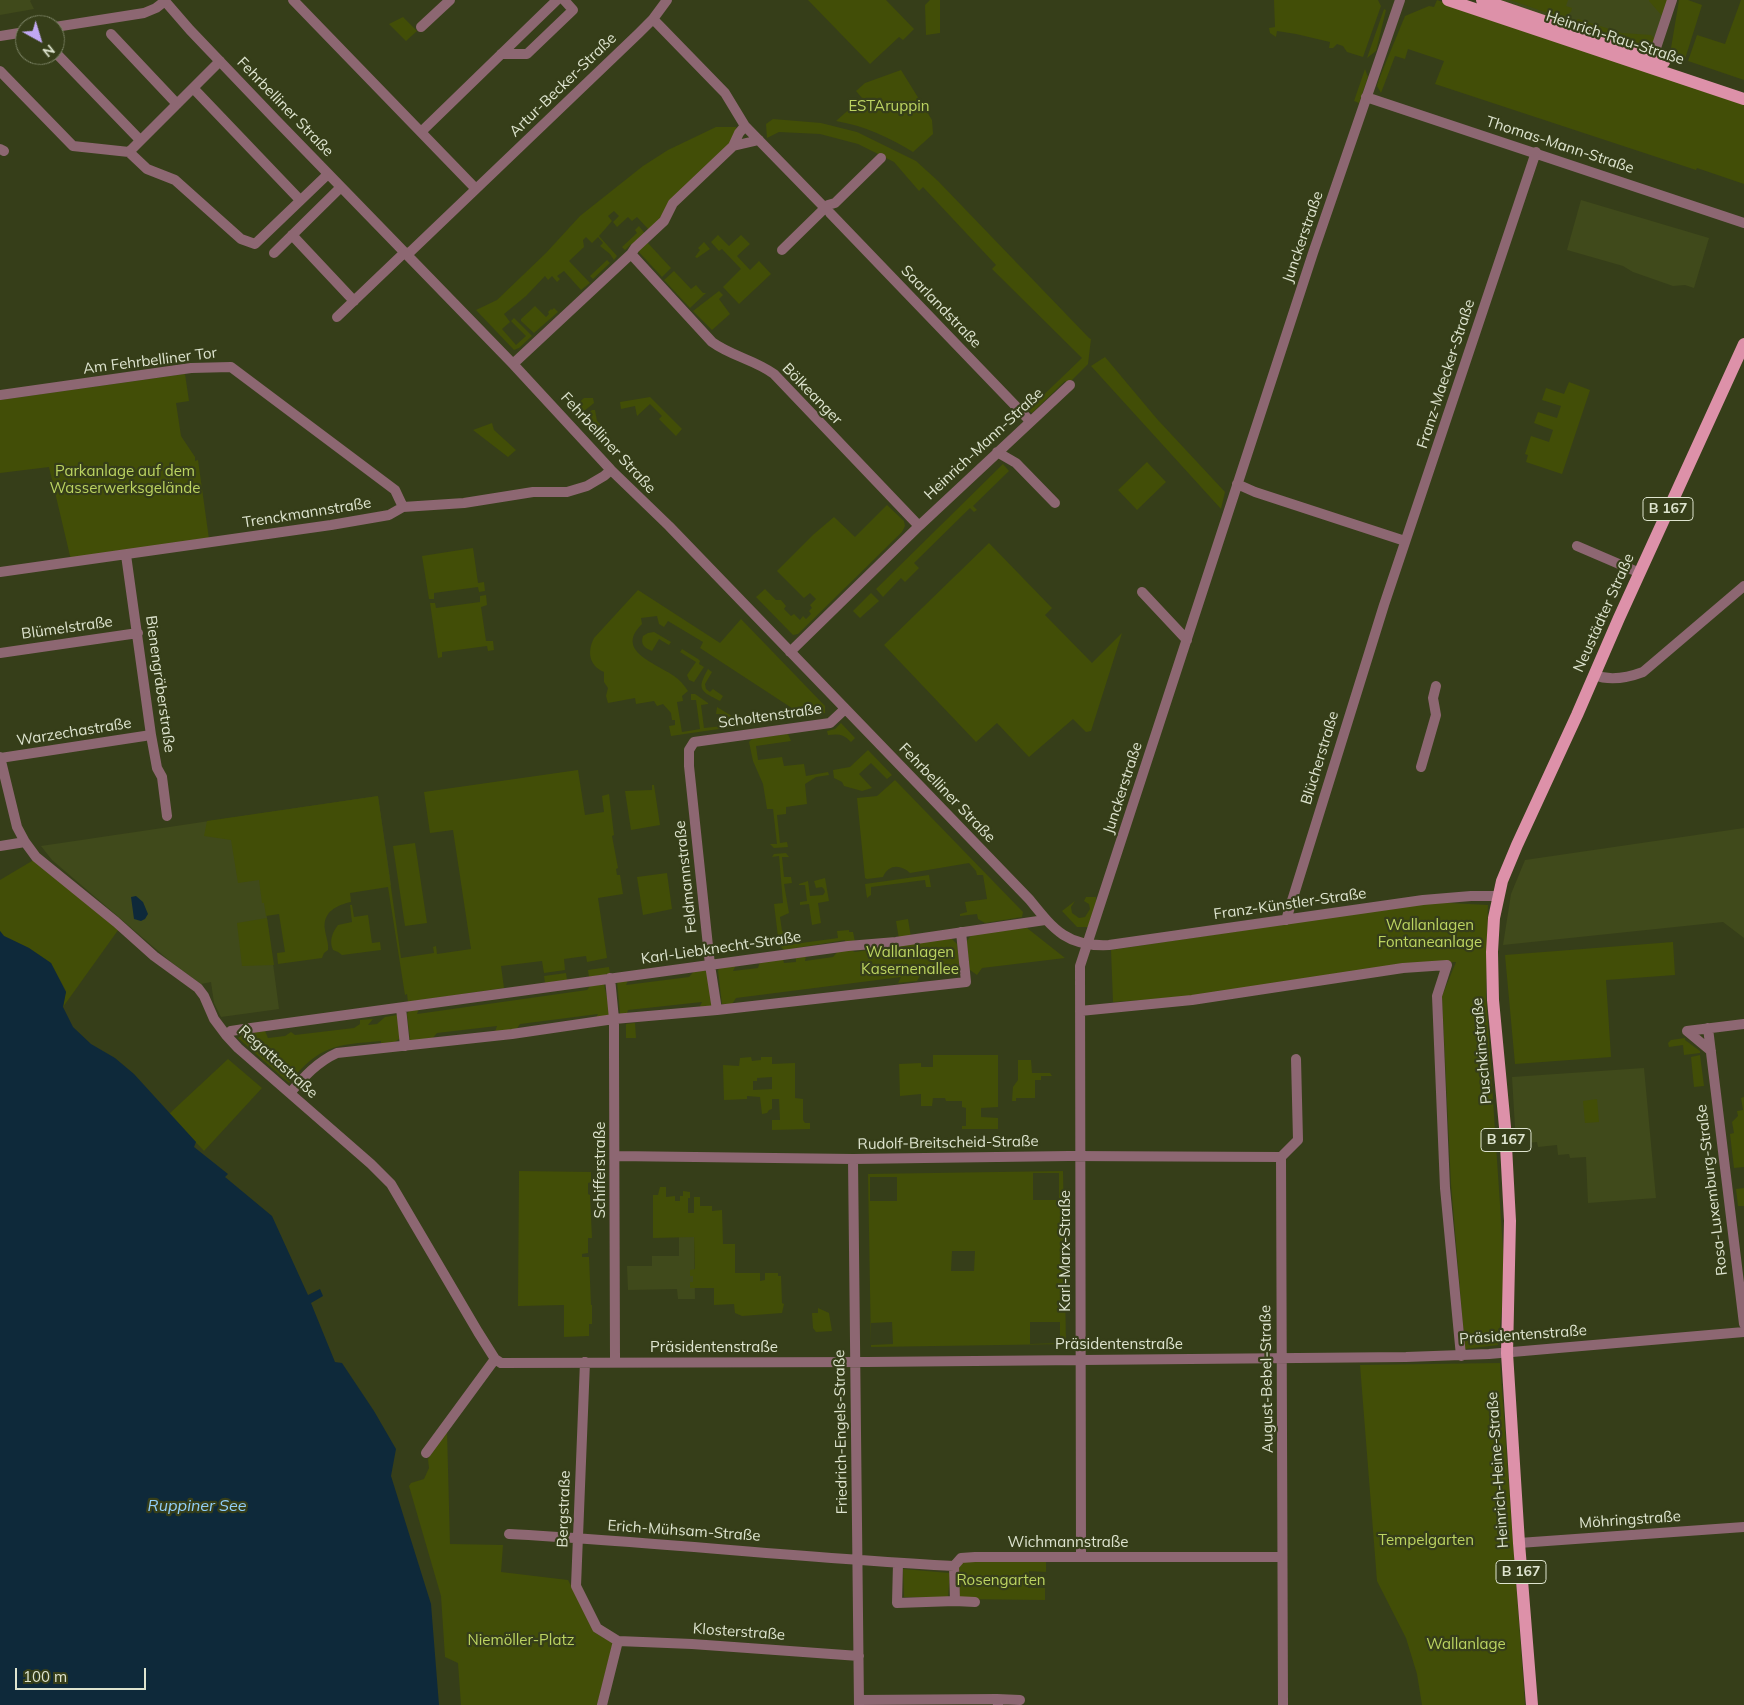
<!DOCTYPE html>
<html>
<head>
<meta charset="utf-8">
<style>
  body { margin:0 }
  #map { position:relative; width:1744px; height:1705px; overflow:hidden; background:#363e19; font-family:Mulish,sans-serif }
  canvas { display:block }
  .north { position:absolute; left:15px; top:15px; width:50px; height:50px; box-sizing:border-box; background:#363e19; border:1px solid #798062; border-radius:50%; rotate:141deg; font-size:14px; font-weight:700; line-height:20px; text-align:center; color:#dee4cf }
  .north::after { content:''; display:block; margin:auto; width:18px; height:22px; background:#c1a8f3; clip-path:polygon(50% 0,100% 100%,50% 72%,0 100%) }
  .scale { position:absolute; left:15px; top:1668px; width:131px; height:22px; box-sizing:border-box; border:2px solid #dee4cf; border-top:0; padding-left:6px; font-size:15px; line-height:18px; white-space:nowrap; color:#dee4cf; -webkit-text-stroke:4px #363e19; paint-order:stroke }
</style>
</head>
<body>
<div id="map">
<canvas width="1744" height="1705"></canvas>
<div class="north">N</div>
<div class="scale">100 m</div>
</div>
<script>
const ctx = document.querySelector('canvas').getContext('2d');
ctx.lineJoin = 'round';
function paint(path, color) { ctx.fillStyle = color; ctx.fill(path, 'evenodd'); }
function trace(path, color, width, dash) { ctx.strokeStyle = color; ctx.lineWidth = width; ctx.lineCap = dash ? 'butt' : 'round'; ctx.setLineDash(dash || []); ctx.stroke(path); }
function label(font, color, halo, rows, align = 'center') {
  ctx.font = font + ' Mulish,sans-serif'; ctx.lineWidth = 4.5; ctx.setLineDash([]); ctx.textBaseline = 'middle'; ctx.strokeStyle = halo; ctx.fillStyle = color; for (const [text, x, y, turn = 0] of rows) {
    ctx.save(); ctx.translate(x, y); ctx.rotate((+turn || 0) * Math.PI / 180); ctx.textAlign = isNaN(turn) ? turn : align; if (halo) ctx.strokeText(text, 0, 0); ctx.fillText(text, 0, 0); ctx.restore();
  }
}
const built = new Path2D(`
  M0,0H31L30,1L34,9L0,15Z
  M1494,0H1668L1652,48L1646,52Z
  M1581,200L1709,238L1694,288L1685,285L1673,286L1633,272L1623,266L1567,250Z
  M378,796L391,885L265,903L279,1009L272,1010L221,1017L214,1003L211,982L201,984L171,962L52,860L41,846Z
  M1744,828V938L1723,922L1503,945L1511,894L1525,860Z
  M1644,1068L1656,1198L1588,1203L1586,1157L1570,1158L1569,1154L1558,1155L1557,1145L1538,1147L1537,1142L1516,1144L1512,1077Z
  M679,1237H694L695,1299H678L677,1289L628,1290L627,1266H652V1256H679Z`);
const green = new Path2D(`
  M808,0H886L914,29L903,40L899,37L870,64Z
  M930,0H940V33L926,35L925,5Z
  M1274,0H1378L1381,6L1363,57L1347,52L1343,46L1337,44L1333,48H1329L1330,42L1296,34L1277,31L1276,37L1270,33L1269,28L1275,27Z
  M1437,0L1744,104V184L1697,168L1696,170L1435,84L1444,61L1408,49L1405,59L1395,56L1381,93L1377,86L1379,79L1405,16L1429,6L1434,7Z
  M1510,0H1568L1566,6L1572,8L1571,12L1562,18Z
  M1649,0H1668L1663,17L1649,1Z
  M1679,0H1688L1702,5L1685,59L1670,54Z
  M1741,0H1744V80L1688,61L1697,35L1725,44Z
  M1384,9L1386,10L1376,51L1367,58Z
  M403,17L417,31L406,41L389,24Z
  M1578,19L1622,33L1651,35L1655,39L1652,48L1573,22Z
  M1365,69L1368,77L1359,103L1354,101Z
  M901,70L932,120L933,134L913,152C888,137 865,126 836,121L862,98L856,91L865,83Z
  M773,119L821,123L857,132L916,161L938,181L1089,338L1091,339L1088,364L1068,384L1065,381L1032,413L1028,410L1082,358L992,269L996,265L923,187L919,191L894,162L858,144L820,134L779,132L767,138L766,124Z
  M716,127H736L737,129L732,145L650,231L637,217L632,221L628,217L617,227L613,222L619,216L614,211L608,216L612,221L599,236L617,256L614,260L610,254L600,246L603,243L598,237L592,243L586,237L583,240L584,247L569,261L590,283L581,290L564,271L557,276L560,279L557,282L552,276L548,280L545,276L526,296L504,314L510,322L502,329L516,345L526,336L511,321L514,318L532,336L519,348L514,350L476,310L497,300L546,253L580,216L643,166L668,150Z
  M639,226L646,235L633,246L631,244L625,250L622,247L637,233L635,230Z
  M718,235L729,246L741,235L750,244L737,256L750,270L759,261L771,274L739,304L723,287L741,269L722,249L719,251L711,242Z
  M646,241L671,268L662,277L637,250Z
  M704,242L710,249L697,258L695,257L700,250L698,248Z
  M607,260L610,263L593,279L590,276Z
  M674,271L691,289L696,285L703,293H706L690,308L664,280Z
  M719,291L723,295L719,299L730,314L712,330L693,311Z
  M535,306L546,317L549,314L548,312L551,309L552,310L554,308L558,312L534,333L521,321V319Z
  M1105,357L1157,419L1225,492L1221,509L1091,366Z
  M185,374L189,401L176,403L181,436L195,457V461L198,460L209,539L71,560L49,467L0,473V400Z
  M1569,382L1590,390L1562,474L1526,462L1528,455L1525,454L1531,436L1549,442L1553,430L1534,423L1538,412L1557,418L1561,406L1542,400L1546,388L1564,394Z
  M650,397L682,429L676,436L659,419L662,416L650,404L637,416L635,406L621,409L620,402Z
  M584,398H593L594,403L578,416L572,409Z
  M592,410H595L597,421L602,426L599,429L606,438L601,441L581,420Z
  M492,423L494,430L516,450L508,457L473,430Z
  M1147,462L1166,482L1137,510L1118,490Z
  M1003,464L1009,471L973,506L977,510L974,512L970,508L914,563L919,568L905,582L901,578L883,597L876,589Z
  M887,505L904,521L905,526L902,532L798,634L793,635L756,597L765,589L776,600H781L786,606L784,609L791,616L794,614L800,620L803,616L806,619L811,614L809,611L812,608L810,605L816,599L810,593L804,598L777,571L814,534L834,517L855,537Z
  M989,543L1052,608L1045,615L1092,663L1122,633L1091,731L1086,732L1073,719L1029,757L997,723L976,742L884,645Z
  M473,548L478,583L484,582L485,591L479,592L478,587L434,593V599H429L422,556Z
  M638,590L720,643L741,619L825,706V713L804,716L700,648L703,642L668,621L664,627L659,624L657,616L641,618L642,624C614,651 656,663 674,676C680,680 684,685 688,691L682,696L683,701L677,702L682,732L700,729L696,700H691V694H695L708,703V704L701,705L704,728L723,726L722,714H716L717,707L735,718H729L730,725L797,716L801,717L671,736L669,726L675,725V720H672L671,713L663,704L657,706L654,701L636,704L635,698L608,703L606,696L608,688L604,682V672C589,666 587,651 594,638Z
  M871,593L879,601L860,618L853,611Z
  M486,595L487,605L481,607L486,641H493L494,650L488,651L487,646L442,652V657L438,658L430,603H435L436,608L480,602V596Z
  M654,632L671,642L669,645L659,639L652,651C645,648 640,645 643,636L648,633Z
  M682,649L698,659L700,661L699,664L704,667L694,682L689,680L687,675L696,662L680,652Z
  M708,669L712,672L705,684L706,689L710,692L713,689L723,696L720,701C701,691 696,690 708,669Z
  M841,723L855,738L851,742C843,734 839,734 828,735L827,731L835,729Z
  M788,734L791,741L756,746L758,760L782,757L784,766L804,764L806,776L828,772L829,775L816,777L805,784L807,804L786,807V814L777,815L780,843L787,842L788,847L774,848L770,844H777L773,809H767L763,784L753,761L749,742L753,738Z
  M868,750L892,775L887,779L871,763L859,774L872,788L862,791L844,786L842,782L834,778L833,770L850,767Z
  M578,770L585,815L604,812L602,796L609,794L614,835L612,836L618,868L616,869L617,875H620L623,894L598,898L607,958L587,962L586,956L564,959L565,970L544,973L542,961L501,966L504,988L408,1002L407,994L405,995L388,887L350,893L351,902C337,905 322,912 325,930C326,938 329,943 328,950L324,953L322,958L278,964L277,953L285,952L279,914L266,916L264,903H262L259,880L238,883L231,840L204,836L207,821L378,796L401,958L434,953L433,947L436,946L437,954L471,949L453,830L430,833L424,792Z
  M895,780L1023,912L1022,917L985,923L978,919L977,914L960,916V914L967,912L965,902L987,899L983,875H977L976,871L969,863L910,873C901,864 888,864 883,877L867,879L865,878L857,798L877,796Z
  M652,785H654L660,825L631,830L625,791L652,790Z
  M415,843L427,923L405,926L393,846Z
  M786,853L789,857H782L784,877H791L792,883L784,884L789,913L780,917L782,931L785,933L787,945L838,938L837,931L849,930V932H853L855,942L845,944V940L784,950L779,945L774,904L783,903L779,856L772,857L774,854Z
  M37,858L121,926L63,1007L66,991L51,963L29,948L4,936L0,931V880Z
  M667,873L672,909L643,915L637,877Z
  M929,875L931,887H926L925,880L871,887V895L867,898L865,884Z
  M825,878L829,901L818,903L821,923L812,925L809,904L800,905V902L807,901L805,885H799V884L808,881L810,896L823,895L825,892L824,889L822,887L816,888L814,881Z
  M1086,897H1096V905L1088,927H1077L1062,911L1075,901L1071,907L1072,913L1079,918L1085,917L1090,909L1089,904L1084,901Z
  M1431,902L1488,905L1486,996L1505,1279L1498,1345L1465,1349L1451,1184L1442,996L1456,962L1402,965L1198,996L1113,1002L1111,950Z
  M350,905H352L354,917L368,915L372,943L380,942L381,950L342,955L338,952L333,950C329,941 332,933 338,925L352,922Z
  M267,918L274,965L242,966L237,923Z
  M908,919L911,937L899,939L896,921Z
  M1027,928L1065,958L982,968L977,975L970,970L966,942L972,934Z
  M951,938L957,944L960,969L921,974L917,981L898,983L901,977L736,998L732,1004H722L718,971L719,967L736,965L733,971L758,968L760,962L783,959L784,963L796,962V957L806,956L805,961L833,957L839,950L849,949L855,952Z
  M1673,942L1675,975L1606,980L1611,1057L1515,1064L1505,955Z
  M609,967L610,974L589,977L588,970Z
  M703,969L708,973L713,1006L699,1008L702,1002L628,1010L626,1016L620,1014L617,981L629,978L626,985L689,977L695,970Z
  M566,973L567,980L545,983L544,976Z
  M604,984L610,1012L608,1016L595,1019L598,1014L520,1024L516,1030L495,1032L497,1026L437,1033L431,1040H410L407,1014L410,1009L419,1008L417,1014L587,990L591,985Z
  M397,1015L400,1038L395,1042L381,1047V1041C335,1045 320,1045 289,1083L238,1038L245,1033L265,1031L268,1038L285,1036L291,1032L295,1035L354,1028L360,1024V1020L373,1019L368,1025L377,1024L385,1017Z
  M635,1023L636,1038H626V1024Z
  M1685,1038V1040L1700,1051V1053L1684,1055L1683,1045L1669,1047L1668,1043L1671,1040Z
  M933,1055H998V1107L981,1108V1117L998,1118V1129H962V1126H966V1108L962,1107V1101H946L945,1098H933L932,1106H921V1094L900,1096L899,1064L921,1063V1067H933Z
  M1700,1055L1704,1086L1694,1087L1691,1057Z
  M751,1057L752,1061L761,1060V1057H772V1064L795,1063V1098L803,1099V1120L805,1123H810V1129L772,1130V1120H780L779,1099H772V1109L769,1110L767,1113L762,1114L760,1097L747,1096V1099L724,1100L723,1065L739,1066L740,1058ZM772,1077V1089L753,1090V1081H757V1078Z
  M228,1059L262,1088L204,1151L169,1114Z
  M1018,1060H1031L1032,1073H1050L1052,1076H1041V1080H1035V1098H1016V1101H1012L1013,1087L1018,1080Z
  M1744,1097V1167L1734,1168L1730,1134L1734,1133L1732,1122L1738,1116L1737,1111L1743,1110L1741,1098Z
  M1597,1099L1599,1122L1585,1123L1583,1101Z
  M519,1171L591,1172V1182L588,1183V1194L590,1195L592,1238H588V1253L582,1254V1257H589L591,1305H592V1324H589V1336L564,1337V1305L518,1306Z
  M1063,1171L1066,1344L871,1347L868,1174ZM1033,1173H1059V1200H1033ZM870,1177H897V1201H870ZM952,1251H975L974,1271H951ZM892,1322L893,1344L871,1345V1323ZM1030,1322H1060V1343L1030,1344Z
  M660,1187H666V1197L675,1196V1201H680V1196H683V1191L690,1192V1198H688V1213H694V1197H700V1206H712V1211L722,1210L723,1244H735V1273H760V1281L765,1280V1273H778V1276H781L782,1303L784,1304L782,1313L742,1316L735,1313L734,1304L714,1305V1288H690V1282H693V1276H690V1270L695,1269L694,1237L653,1238V1195H658Z
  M1744,1188V1206H1738L1736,1189Z
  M818,1308L829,1313L832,1331L816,1332L813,1328L812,1313H818Z
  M1500,1363L1525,1705H1422L1417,1674L1406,1638L1377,1581L1360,1365Z
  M447,1431L450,1544L503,1545L501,1572L568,1580L580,1603L585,1609L594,1632L613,1643L597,1705H461L458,1663L445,1657L441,1596L409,1486L411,1483L424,1479L429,1468L428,1459Z
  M1046,1560V1572L1029,1571L1028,1588H1045V1600L957,1599L956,1568L963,1562Z
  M903,1569L950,1573L948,1597H904Z`);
const water = new Path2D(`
  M136,896L143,902L148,914L145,919L141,921L134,919L131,897Z
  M0,926V931L4,936L29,948L51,963L66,992L63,1007L73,1027L91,1044L115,1058L134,1074L196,1142L194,1147L228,1174L225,1177L272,1216L308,1295L320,1289L323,1296L311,1303L335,1362L342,1363L374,1411L396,1449L391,1476L431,1604L439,1705H0Z`);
const minor = new Path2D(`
  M164,0L190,30L275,119L513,364L611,470L669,526L1029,899C1054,930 1067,947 1109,945L1423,900L1471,896H1498
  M293,0L476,189
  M653,19L725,93L745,126L825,208
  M55,27L144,13L156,8L165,1
  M421,27L450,0
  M111,34L177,104
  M0,36L25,32
  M55,52L140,140
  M501,54H527L573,10L564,0
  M1651,63L1672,0
  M0,71L73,146L129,152L147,169L175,180L241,239L255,244L328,174
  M193,88L300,200
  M1366,97L1744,223
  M421,132L557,0
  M733,146L739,133L745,126
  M0,149L4,151
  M129,152L220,61
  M830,213L1030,421
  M292,235L354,301
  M782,250L828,205L835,203L881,158
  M274,253L341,187
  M631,254L635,248L664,221L673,203L733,146L759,140
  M407,255L639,33L653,19L667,0
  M337,317L405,252
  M513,364L631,254L712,342C731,356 755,360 774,374L919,526
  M0,395L191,368L231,367L395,490L403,507
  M997,452L1016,463L1055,503
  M1237,484L1255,492L1405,541
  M1577,546L1640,573
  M126,555L151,735L157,768L162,777L167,816
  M0,572L331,525L389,515L403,507L464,503L533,492H567L587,486L604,476L611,470
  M1142,592L1187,640
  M790,652L919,526L1070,385
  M0,653L138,633
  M1594,675C1610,681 1627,678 1643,672L1744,586
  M0,757L17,827L25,842L36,857L116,922L154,956L198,988L204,996L214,1019L226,1035L238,1048L371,1164L391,1184L478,1332L495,1359L501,1363L867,1362L1406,1357L1489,1354L1744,1332
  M0,758L151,735
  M1421,767L1436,715L1433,698L1436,686
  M0,846L25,842
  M1286,920L1384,605L1536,152
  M610,978L614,1019V1053L615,1361
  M401,1008L405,1046
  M717,1010L710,965L689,766V750L694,742L830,723L845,709
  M1080,1011L1192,1000L1403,968L1447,965L1437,996L1445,1188L1461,1356
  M1708,1028L1744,1324
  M1687,1031L1744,1024
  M1687,1031L1711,1051
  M226,1035L231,1031L244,1029L848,946L896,942L1045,920
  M290,1093C304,1077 317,1062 337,1053L512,1034L614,1019L717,1010L966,982L961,932
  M616,1156L853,1159L1069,1156L1281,1157
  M853,1159L859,1705
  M585,1362L576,1586L597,1628L618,1641
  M426,1453L495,1359
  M509,1534C657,1542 805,1558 954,1566L961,1558L975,1557H1282
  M1519,1543L1744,1527
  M1081,1557L1080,966L1313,253L1400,0
  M898,1563L897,1603L955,1601L975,1602
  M954,1566L955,1601
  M618,1641L692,1644L859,1656
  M997,1699L1020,1700
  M859,1700L997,1699L998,1705
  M602,1705L618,1641
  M1283,1705L1281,1157L1298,1140L1296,1059`);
const major = new Path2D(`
  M1448,0L1744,99
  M1482,0L1664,62
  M1532,1705L1519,1543L1507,1353L1510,1221L1505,1127L1493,1000L1492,952L1494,918L1502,881L1517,845L1577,715L1619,618L1744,344`);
const shields = [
  [1668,509,50],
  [1506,1140,50],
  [1521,1572,50]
];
const shieldNames = [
  ["B 167",1668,509],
  ["B 167",1506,1140],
  ["B 167",1521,1572]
];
const streetNames = [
  ["Heinrich-Rau-Straße",1615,38,18],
  ["Artur-Becker-Straße",563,85,-44],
  ["Fehrbelliner Straße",285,107,46],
  ["Thomas-Mann-Straße",1560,145,18],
  ["Junckerstraße",1303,237,-71],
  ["Saarlandstraße",941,307,46],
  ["Am Fehrbelliner Tor",150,361,-7],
  ["Franz-Maecker-Straße",1446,374,-72],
  ["Bölkeanger",812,394,46],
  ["Fehrbelliner Straße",608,443,47],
  ["Heinrich-Mann-Straße",984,444,-43],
  ["Trenckmannstraße",307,513,-9],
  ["Neustädter Straße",1604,613,-66],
  ["Blümelstraße",67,628,-8],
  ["Bienengräberstraße",160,684,82],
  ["Scholtenstraße",770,716,-8],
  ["Warzechastraße",74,732,-9],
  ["Blücherstraße",1320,758,-73],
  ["Junckerstraße",1123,788,-72],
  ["Fehrbelliner Straße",947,793,46],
  ["Feldmannstraße",686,877,-96],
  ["Franz-Künstler-Straße",1290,904,-8],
  ["Karl-Liebknecht-Straße",721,948,-8],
  ["Puschkinstraße",1482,1051,-95],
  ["Regattastraße",278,1062,42],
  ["Rudolf-Breitscheid-Straße",948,1143,-1],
  ["Schifferstraße",600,1170,-90],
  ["Rosa-Luxemburg-Straße",1712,1190,-97],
  ["Karl-Marx-Straße",1065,1251,-90],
  ["Präsidentenstraße",1523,1335,-4],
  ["Präsidentenstraße",1119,1344],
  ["Präsidentenstraße",714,1347],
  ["August-Bebel-Straße",1267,1379,-91],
  ["Friedrich-Engels-Straße",841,1432,-91],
  ["Heinrich-Heine-Straße",1498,1470,-94],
  ["Bergstraße",564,1509,-88],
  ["Möhringstraße",1630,1520,-4],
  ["Erich-Mühsam-Straße",684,1531,4],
  ["Wichmannstraße",1068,1542],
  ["Klosterstraße",739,1632,4]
];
const parkNames = [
  ["ESTAruppin",889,106],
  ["Parkanlage auf dem",125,471],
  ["Wasserwerksgelände",125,488],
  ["Wallanlagen",1430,925],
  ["Fontaneanlage",1430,942],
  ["Wallanlagen",910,952],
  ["Kasernenallee",910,969],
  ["Tempelgarten",1426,1540],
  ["Rosengarten",1001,1580],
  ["Niemöller-Platz",521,1640],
  ["Wallanlage",1466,1644]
];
const waterNames = [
  ["Ruppiner See",197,1506]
];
paint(built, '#404a1b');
paint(green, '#424e07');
paint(water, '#0e293a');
trace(minor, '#8d6772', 10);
trace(major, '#dd91a9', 12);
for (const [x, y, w] of shields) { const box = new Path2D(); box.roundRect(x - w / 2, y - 11.5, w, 23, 4); ctx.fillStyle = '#363e19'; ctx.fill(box); trace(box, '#dee4cf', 1); }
label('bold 14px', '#dee4cf', null, shieldNames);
label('15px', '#dee4cf', '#363e19', streetNames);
label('15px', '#bcd461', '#363e19', parkNames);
label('italic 16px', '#92cef8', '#363e19', waterNames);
</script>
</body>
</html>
